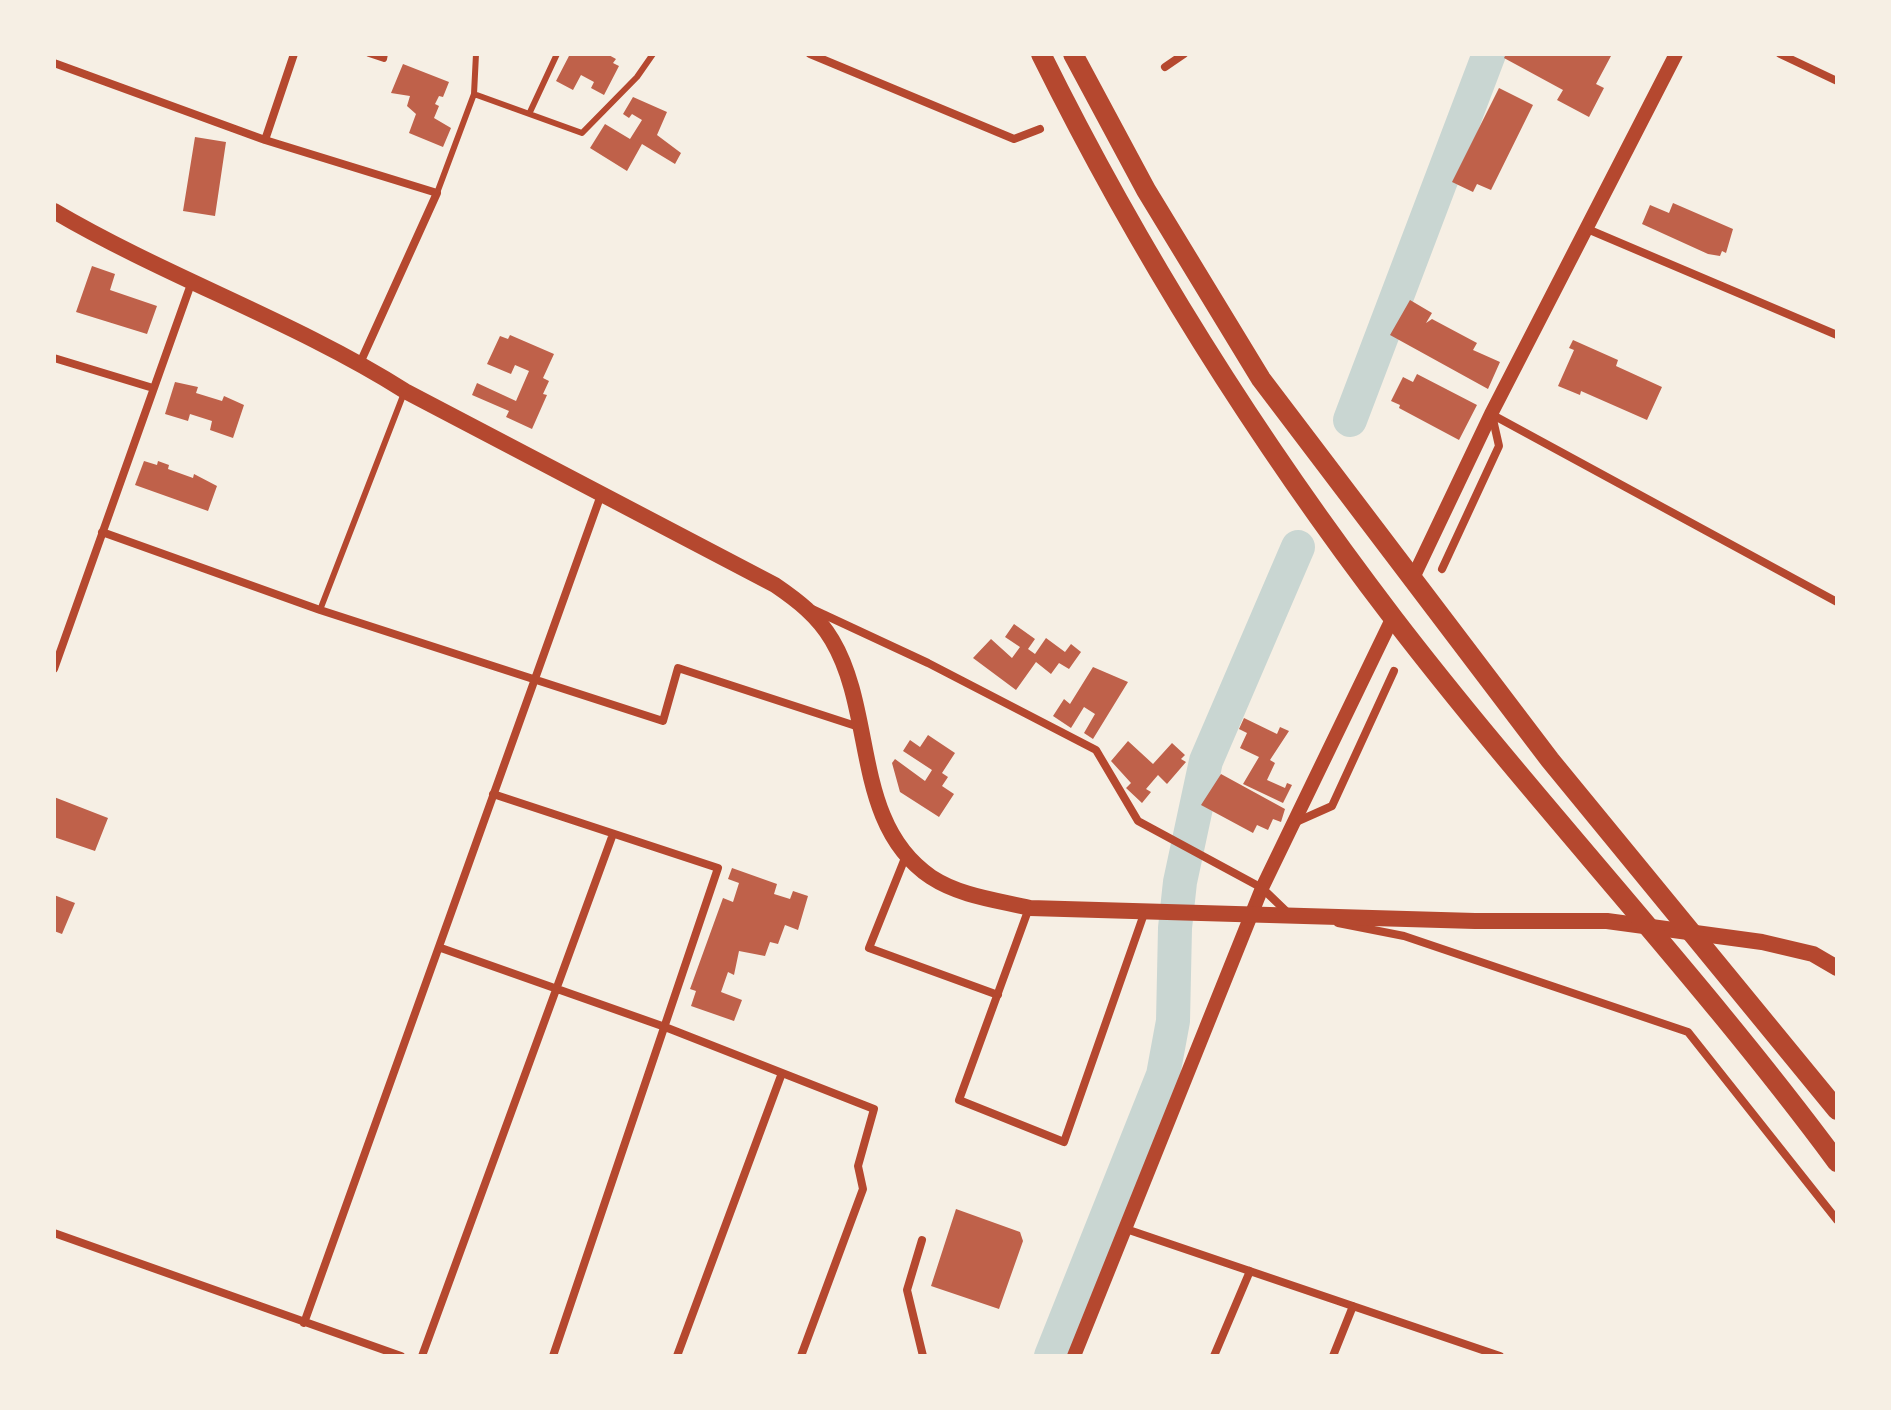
<!DOCTYPE html>
<html>
<head>
<meta charset="utf-8">
<style>
  body { margin:0 }
  #map { position:relative; width:1891px; height:1410px; overflow:hidden; background:#f6efe4; font-family:Commissioner,sans-serif }
  canvas { display:block }
  .frame { position:absolute; inset:0; border:56px solid #f6efe4; pointer-events:none }
</style>
</head>
<body>
<div id="map">
<canvas width="1891" height="1410"></canvas>
<div class="frame"></div>
</div>
<script>
const ctx = document.querySelector('canvas').getContext('2d');
ctx.lineJoin = 'round';
function trace(path, color, width, dash) { ctx.strokeStyle = color; ctx.lineWidth = width; ctx.lineCap = dash ? 'butt' : 'round'; ctx.setLineDash(dash || []); ctx.stroke(path); }
function paint(path, color) { ctx.fillStyle = color; ctx.fill(path, 'evenodd'); }
const river = new Path2D(`
  M1350,420L1489,54
  M1051,1356L1163,1075L1173,1021L1175,928L1180,882L1206,761L1298,547`);
const building = new Path2D(`
  M570,54H607L616,59L613,63L619,66L604,95L591,88L594,82L581,75L573,90L556,81Z
  M1506,54H1606L1611,56L1596,84L1604,88L1589,117L1557,100L1563,90L1504,58Z
  M403,64L449,82L443,97L439,96L435,104L439,106L434,118L451,128L443,147L409,133L416,114L407,106L410,96L391,93Z
  M1499,88L1533,105L1491,190L1477,184L1473,192L1452,182Z
  M633,97L667,112L657,135L681,153L675,164L642,144L627,171L590,148L605,124L630,139L642,120L632,114L629,118L623,114Z
  M195,137L226,142L215,216L183,211Z
  M1673,203L1733,229L1726,253L1722,251L1720,256L1708,254L1642,224L1650,205L1669,213Z
  M92,266L115,274L110,290L157,306L147,334L76,312Z
  M1410,300L1432,313L1426,323L1432,319L1477,343L1473,350L1500,362L1488,389L1390,335Z
  M510,335L554,354L543,378L549,381L543,394L547,395L532,429L506,417L509,411L472,395L477,383L516,401L529,371L515,365L511,374L487,364L500,336L508,339Z
  M1573,340L1618,360L1616,366L1662,387L1647,420L1581,391L1580,395L1558,386L1574,350L1569,348Z
  M1417,374L1477,405L1459,440L1399,408L1400,405L1391,401L1403,377L1413,382Z
  M175,382L198,387L196,393L222,401L224,396L244,405L233,438L210,430L212,421L190,414L188,421L165,414Z
  M144,461L157,465L158,461L169,465L168,469L193,478L194,474L217,486L208,511L135,485Z
  M1014,624L1035,639L1028,649L1035,654L1046,638L1065,652L1071,644L1081,652L1069,669L1059,663L1051,674L1036,662L1016,690L973,658L991,639L1012,658L1020,647L1005,637Z
  M1093,667L1128,682L1093,739L1084,733L1095,714L1084,707L1071,728L1053,716L1064,699L1070,704Z
  M1244,718L1277,734L1280,727L1289,731L1270,760L1275,763L1267,780L1285,788L1287,783L1292,785L1283,803L1243,784L1259,757L1240,748L1247,733L1239,729Z
  M928,735L955,753L942,773L948,777L942,786L954,794L939,817L900,792L892,763L895,759L925,781L932,770L903,751L910,740L920,747Z
  M1128,741L1153,764L1172,743L1185,755L1181,759L1186,762L1167,784L1158,775L1146,789L1151,792L1142,803L1126,788L1131,783L1111,761Z
  M1221,774L1285,809L1281,822L1273,819L1268,830L1257,825L1253,833L1201,805Z
  M54,797L108,818L95,851L54,837Z
  M732,868L777,884L774,894L790,899L793,891L808,896L798,930L785,925L778,944L770,942L765,956L739,951L734,975L728,972L721,992L742,1000L734,1021L691,1006L696,991L690,989L723,898L733,902L739,883L728,879Z
  M54,895L75,903L62,934L54,931Z
  M956,1209L1020,1232L1023,1241L999,1309L931,1286Z`);
const service = new Path2D(`
  M369,54L384,59L385,54
  M474,94L476,54
  M530,112L557,54
  M437,193L474,94L582,133L637,77L653,54
  M320,610L404,393`);
const minor = new Path2D(`
  M810,54L1014,139L1040,129
  M1780,54L1837,81
  M54,63L265,140L437,193L360,363
  M1165,67L1184,54
  M265,140L294,54
  M1585,228L1837,335
  M54,358L153,388
  M1491,414L1837,602
  M102,532L320,610L663,721L678,668L859,727
  M1442,569L1499,446L1492,415
  M812,609L928,663L1096,750L1138,821L1262,888L1289,914
  M54,669L191,284
  M493,794L718,868L553,1356
  M1296,822L1332,806L1394,671
  M907,853L869,948L998,995
  M1029,908L959,1100L1064,1142L1145,911
  M1338,923L1404,936L1688,1032L1837,1220
  M441,948L665,1027L874,1109L858,1166L863,1189L801,1356
  M1126,1229L1500,1356
  M54,1233L401,1356
  M922,1240L907,1290L923,1356
  M304,1323L602,492
  M422,1356L613,834
  M677,1356L782,1073
  M1214,1356L1250,1271
  M1333,1356L1353,1306`);
const tertiary = new Path2D(`
  M1412,580L1491,414L1676,54
  M1074,1356L1262,888L1393,617`);
const secondary = new Path2D(`
  M54,211C168,278 294,321 405,391L775,585C797,600 818,616 832,640C876,714 852,823 931,877C960,896 996,900 1030,908L1475,921H1607L1762,942L1813,954L1837,968`);
const trunk = new Path2D(`
  M1041,54C1139,252 1260,444 1394,619C1536,804 1698,974 1837,1162
  M1073,54L1146,190L1261,379L1550,760L1837,1110`);
trace(river, '#c9d6d2', 34);
paint(building, '#bf614a');
trace(service, '#b5482f', 6);
trace(minor, '#b5482f', 8);
trace(tertiary, '#b5482f', 14);
trace(secondary, '#b5482f', 16);
trace(trunk, '#b5482f', 20);
</script>
</body>
</html>
